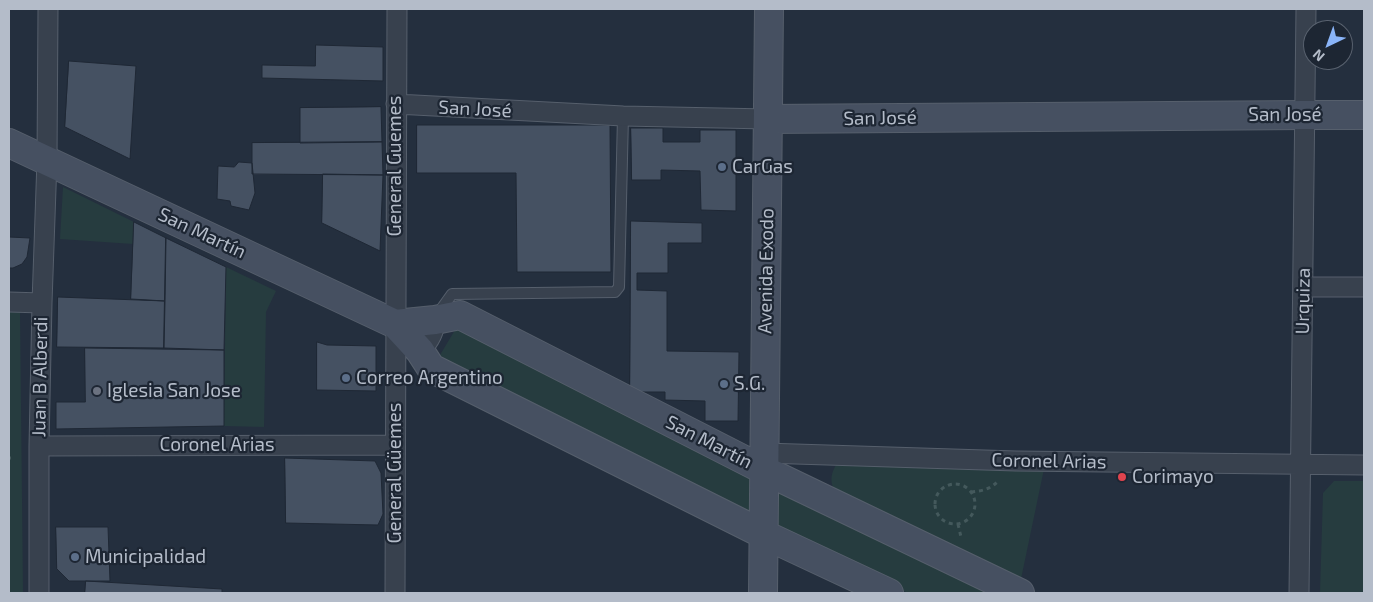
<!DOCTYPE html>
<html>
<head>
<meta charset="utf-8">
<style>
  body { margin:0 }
  #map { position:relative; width:1373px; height:602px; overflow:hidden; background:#242f3e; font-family:"Exo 2",sans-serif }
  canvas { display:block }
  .frame { position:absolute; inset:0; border:10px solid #b4bcc9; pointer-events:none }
  .north { position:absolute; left:1303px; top:20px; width:50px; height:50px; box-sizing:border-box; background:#1d2633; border:1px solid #59626f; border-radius:50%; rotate:222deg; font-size:14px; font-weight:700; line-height:20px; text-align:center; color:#b4bcc9 }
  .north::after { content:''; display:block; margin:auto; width:18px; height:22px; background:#8ab4f8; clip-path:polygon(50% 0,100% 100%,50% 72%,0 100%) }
</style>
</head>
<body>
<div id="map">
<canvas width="1373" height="602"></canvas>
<div class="frame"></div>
<div class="north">N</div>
</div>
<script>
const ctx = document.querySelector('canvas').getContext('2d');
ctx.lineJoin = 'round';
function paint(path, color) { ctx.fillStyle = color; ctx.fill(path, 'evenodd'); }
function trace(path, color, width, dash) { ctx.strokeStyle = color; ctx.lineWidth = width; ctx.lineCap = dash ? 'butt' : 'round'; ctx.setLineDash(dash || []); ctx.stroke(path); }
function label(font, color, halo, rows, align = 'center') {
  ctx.font = font + ' "Exo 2",sans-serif'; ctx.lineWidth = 4.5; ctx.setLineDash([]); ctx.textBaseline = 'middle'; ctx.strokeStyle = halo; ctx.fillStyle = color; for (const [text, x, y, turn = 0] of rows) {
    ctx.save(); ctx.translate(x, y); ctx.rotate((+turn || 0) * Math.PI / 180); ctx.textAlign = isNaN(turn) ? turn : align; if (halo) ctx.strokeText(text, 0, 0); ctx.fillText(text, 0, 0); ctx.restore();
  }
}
const green = new Path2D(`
  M63,187L134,222L133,244L60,239Z
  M226,267L276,291L266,312L264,427L224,426Z
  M9,309H20L23,593H9Z
  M458,325L753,471L750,520L437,360Z
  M839,460L1044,469L1021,579L837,494C828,482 831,472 839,460Z
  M1334,481H1364V593H1320L1323,493Z
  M774,485L1001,593H908L771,528Z`);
const building = new Path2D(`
  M316,45L383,47V81L262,78V65L315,66Z
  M69,61L136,66L130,159L65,127Z
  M381,107L382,142L300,143V108Z
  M417,125H610L611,272H517L516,173H417Z
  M631,128H663V142H700V130H736V211L701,210L700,171L661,170V180H632Z
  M382,142L383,175L252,174V143Z
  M239,162L252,163L255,193L249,210L231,206L230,201L217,199L218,166L234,167Z
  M323,174L383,175L380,251L322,223Z
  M631,221L702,223V243H668V273H637V290L667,291V351L739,352L738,421H705V401L665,400V392H630Z
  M134,222L166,238L165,301L131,299Z
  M9,237L30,238L27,257L22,264L13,268H9Z
  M166,238L226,267L224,350L164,348Z
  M58,297L165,301L164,348L57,347Z
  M317,342L327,345L376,346V391L317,390Z
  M85,348L224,350V426L56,429V402H85Z
  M285,458L375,461L381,473L383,514L378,525L286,523Z
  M56,527H108L110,581H69L57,569Z
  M86,581L222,589V593H85Z`);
const path = new Path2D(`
  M9,458H11
  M935 504a20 20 0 1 1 40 0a20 20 0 1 1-40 0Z
  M971,492C983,491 991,489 999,480
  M958,524L961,537`);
const lane = new Path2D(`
  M437,315L452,294L615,292L619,287L623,116`);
const street = new Path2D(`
  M396,104L623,116L768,119
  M1303,287H1364
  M9,302L42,303
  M420,351C429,342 435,333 435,320
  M39,446L395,445
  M764,453L1016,461L1364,465
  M39,593V446L42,303L47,160L48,9
  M395,593L397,9
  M1299,593L1306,9`);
const secondary = new Path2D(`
  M768,119L1305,115H1364
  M9,143L395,324L420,351L431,368L763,534L889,593
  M395,324L435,320L460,315L764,470L1020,593
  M763,593L769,9`);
const markers = [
  [722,167,5,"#5c6f8a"],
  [346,378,5,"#5c6f8a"],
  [724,384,5,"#5c6f8a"],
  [97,391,5,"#6b7280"],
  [1122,477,5,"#e0444e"],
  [75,557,5,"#5c6f8a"]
];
const streetNames = [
  ["San José",475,109,3],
  ["San José",1285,115],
  ["San José",880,118,-1],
  ["General Guemes",395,166,-90],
  ["San Martín",202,233,25],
  ["Avenida Exodo",766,271,-89],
  ["Urquiza",1303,301,-89],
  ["Juan B Alberdi",40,377,-89],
  ["San Martín",709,442,27],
  ["Coronel Arias",217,445],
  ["Coronel Arias",1049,461,1],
  ["General Güemes",395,473,-90]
];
const poiNames = [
  ["CarGas",732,167],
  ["Correo Argentino",356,378],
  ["S.G.",734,384],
  ["Iglesia San Jose",107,391],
  ["Corimayo",1132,477],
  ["Municipalidad",85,557]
];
paint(green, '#263c3f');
paint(building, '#455162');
trace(building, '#1f2835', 1);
trace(lane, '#565f6c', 12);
trace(street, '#565f6c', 21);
trace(secondary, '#565f6c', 30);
trace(path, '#44595c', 3, [4, 4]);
trace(lane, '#38414e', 10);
trace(street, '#38414e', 19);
trace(secondary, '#465061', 28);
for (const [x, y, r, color] of markers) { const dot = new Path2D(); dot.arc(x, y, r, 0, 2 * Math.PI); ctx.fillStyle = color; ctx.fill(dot); trace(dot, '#1d2633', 2); }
label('19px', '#b4bcc9', '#1d2633', streetNames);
label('19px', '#b4bcc9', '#1d2633', poiNames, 'left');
</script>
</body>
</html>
